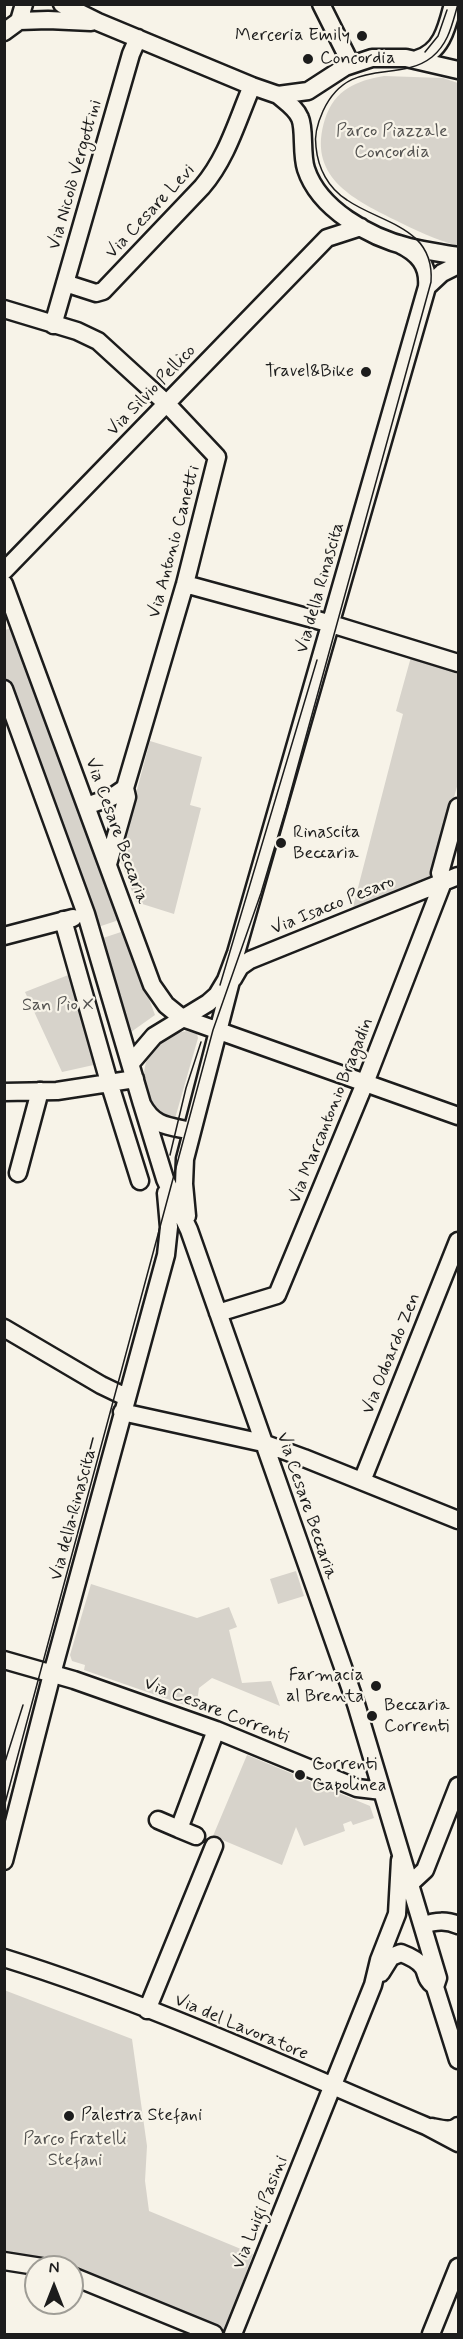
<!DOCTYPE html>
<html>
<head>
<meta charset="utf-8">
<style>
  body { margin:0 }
  #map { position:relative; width:463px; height:2339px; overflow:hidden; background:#f7f3e8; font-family:Mynerve,sans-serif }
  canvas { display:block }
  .frame { position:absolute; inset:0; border:6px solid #1c1c1c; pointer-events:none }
  .north { position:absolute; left:24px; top:2255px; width:60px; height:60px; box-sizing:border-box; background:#f7f3e8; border:2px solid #9f9d96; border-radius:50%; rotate:0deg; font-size:16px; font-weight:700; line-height:24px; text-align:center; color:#1c1c1c }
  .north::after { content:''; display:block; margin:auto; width:21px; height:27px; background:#1c1c1c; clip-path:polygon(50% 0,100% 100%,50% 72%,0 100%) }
</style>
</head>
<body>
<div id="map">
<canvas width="463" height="2339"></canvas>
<div class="frame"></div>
<div class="north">N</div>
</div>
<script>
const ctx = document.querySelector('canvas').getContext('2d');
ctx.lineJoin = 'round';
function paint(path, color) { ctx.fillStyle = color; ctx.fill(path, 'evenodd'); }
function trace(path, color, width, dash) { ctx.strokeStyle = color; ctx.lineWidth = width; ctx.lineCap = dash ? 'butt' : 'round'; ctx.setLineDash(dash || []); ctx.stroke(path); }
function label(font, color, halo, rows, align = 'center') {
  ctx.font = font + ' Mynerve,sans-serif'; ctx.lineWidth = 4.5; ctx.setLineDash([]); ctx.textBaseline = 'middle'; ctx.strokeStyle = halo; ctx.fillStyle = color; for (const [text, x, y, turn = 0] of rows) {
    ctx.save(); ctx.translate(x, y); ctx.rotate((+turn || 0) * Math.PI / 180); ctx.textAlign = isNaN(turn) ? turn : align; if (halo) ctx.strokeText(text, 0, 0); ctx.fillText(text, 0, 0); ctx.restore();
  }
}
const green = new Path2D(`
  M384,76L443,78L458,83V246C436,240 415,230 395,220C351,198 307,176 325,119C335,89 356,81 384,76Z
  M14,627L119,920L95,928L5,676V630Z
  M411,657L458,671V783L432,878L353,907L403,714L396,711Z
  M150,741L202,757L190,805L201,808L174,914L136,902L119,857Z
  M124,931L155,1015L131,1032L100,939Z
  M76,972L98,1064L62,1072L25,992Z
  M187,1031L197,1034L198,1038L174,1122H170C164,1117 156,1113 151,1107C149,1103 148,1097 147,1093C137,1062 154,1035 187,1031Z
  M296,1571L304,1596L278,1604L270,1579Z
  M91,1584L197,1618L229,1607L237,1627L229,1630L242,1683L271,1681L280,1706L212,1678L199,1688L196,1709L84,1670L85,1665L72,1661L70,1655Z
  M247,1755L370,1806L374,1818L353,1825L351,1821L343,1824L345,1831L304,1846L296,1827L282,1865L213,1836Z
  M4,1990L132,2039L147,2146L145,2181L149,2211L253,2254L224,2332L72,2272V2267H60L45,2261L5,2254Z`);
const minor = new Path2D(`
  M62,4L98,22L252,86L278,95L308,91L345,67L372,58H406L458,70
  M321,4L351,64
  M19,21L48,20L91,22
  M4,32L19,21L24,4
  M417,59C442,52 447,27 453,4
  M278,95C286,102 296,108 300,118C305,129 301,154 306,169C319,209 369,237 409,247C425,251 442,253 458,256
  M65,283L96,293L103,291L202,187C227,158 237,121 252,86
  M427,287L442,273L458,265
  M4,309L77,331L98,341L167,404L217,457L185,584L125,788
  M53,325L131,54L138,38
  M4,571L327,238L361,227
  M4,584L152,985L166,1005L182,1018L191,1021L458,1116
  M185,584L328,623L458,663
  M4,689L86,914L142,1104C154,1127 169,1126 192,1131
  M86,806L112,797L125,788L127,797L108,864
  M443,882L440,873L458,807
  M63,920L109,1082L140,1181
  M4,936L73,918
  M233,979L240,967L250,960L458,876
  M131,1063L154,1036L208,1003L217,995L226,980L236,953L427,287C429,265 418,253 399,244
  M4,1092L57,1091L135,1079
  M142,1104L165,1179L189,1230L356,1704L438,1978L435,1987L458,2060
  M18,1173L40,1091
  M187,1216L184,1184L185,1159L231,981
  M218,1313L277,1295L365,1083L443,882
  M4,1328L101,1385L126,1397
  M122,1412L263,1443L304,1458L458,1520
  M362,1481L458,1241
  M4,1660L74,1680L216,1730L357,1788L382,1791
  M158,1820L179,1829
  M196,1836L179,1829L216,1730
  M4,1861L52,1674L166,1255L169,1227L166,1193
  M411,1883L425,1870L458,1786
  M423,1925C436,1921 446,1920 458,1925
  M4,1958C149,2003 287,2067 426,2126L458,2143
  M381,1973L391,1957L401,1953C409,1956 418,1960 423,1967C427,1973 425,1979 432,1984
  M147,2010L214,1846
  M432,2127C441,2129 452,2132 458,2126
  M4,2261L42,2267
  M72,2276L214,2334
  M233,2334L373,1985L379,1960L397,1914L400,1860
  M431,2334L458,2267`);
const tram = new Path2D(`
  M425,52L438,36L447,10
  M220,985L317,660
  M170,1155L186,1088L201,1042
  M68,1534L93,1438
  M4,1765L23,1705
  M4,1807L213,1030L261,893L286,809L431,282C435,227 382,224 347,200C328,188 318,168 316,147C314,135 318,122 323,111C349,55 398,84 432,57C449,43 452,24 458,4`);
const markers = [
  [362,36,6,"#1c1c1c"],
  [308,59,6,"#1c1c1c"],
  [366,372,6,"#1c1c1c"],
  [281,843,6,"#1c1c1c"],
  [376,1686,6,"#1c1c1c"],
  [372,1716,6,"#1c1c1c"],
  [300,1775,6,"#1c1c1c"],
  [69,2116,6,"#1c1c1c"]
];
const poiNames = [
  ["Merceria Emily",350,36,"right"],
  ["Concordia",320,59],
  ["Travel&Bike",354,372,"right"],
  ["Rinascita",293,833],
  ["Beccaria",293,854],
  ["Farmacia",364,1676,"right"],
  ["al Brenta",364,1697,"right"],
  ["Beccaria",384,1706],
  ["Correnti",384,1727],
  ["Correnti",312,1765],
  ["Capolinea",312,1786],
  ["Palestra Stefani",81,2116]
];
const parkNames = [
  ["Parco Piazzale",392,132],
  ["Concordia",392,153],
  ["San Pio X",58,1006],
  ["Parco Fratelli",75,2140],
  ["Stefani",75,2161]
];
const streetNames = [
  ["Via Nicolò Vergottini",76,175,-74],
  ["Via Cesare Levi",151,212,-47],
  ["Via Silvio Pellico",152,391,-46],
  ["Via Antonio Canetti",175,542,-75],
  ["Via della Rinascita",321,588,-74],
  ["Via Cesare Beccaria",116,831,70],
  ["Via Isacco Pesaro",333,906,-22],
  ["Via Marcantonio Bragadin",332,1111,-68],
  ["Via Odoardo Zen",392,1354,-68],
  ["Via Cesare Beccaria",306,1506,71],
  ["Via della Rinascita",74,1515,-75],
  ["Via Cesare Correnti",216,1711,21],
  ["Via del Lavoratore",241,2028,23],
  ["Via Luigi Pasini",261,2213,-68]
];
paint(green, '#d7d3cb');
trace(minor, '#1c1c1c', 21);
trace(minor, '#f7f3e8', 16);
trace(tram, '#1c1c1c', 1.5);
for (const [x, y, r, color] of markers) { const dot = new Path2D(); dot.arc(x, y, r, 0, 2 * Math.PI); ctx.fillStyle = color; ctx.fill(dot); trace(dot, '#f7f3e8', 2); }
label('18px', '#1c1c1c', '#f7f3e8', poiNames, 'left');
label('18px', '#545351', '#f7f3e8', parkNames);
label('18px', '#1c1c1c', '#f7f3e8', streetNames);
</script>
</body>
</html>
